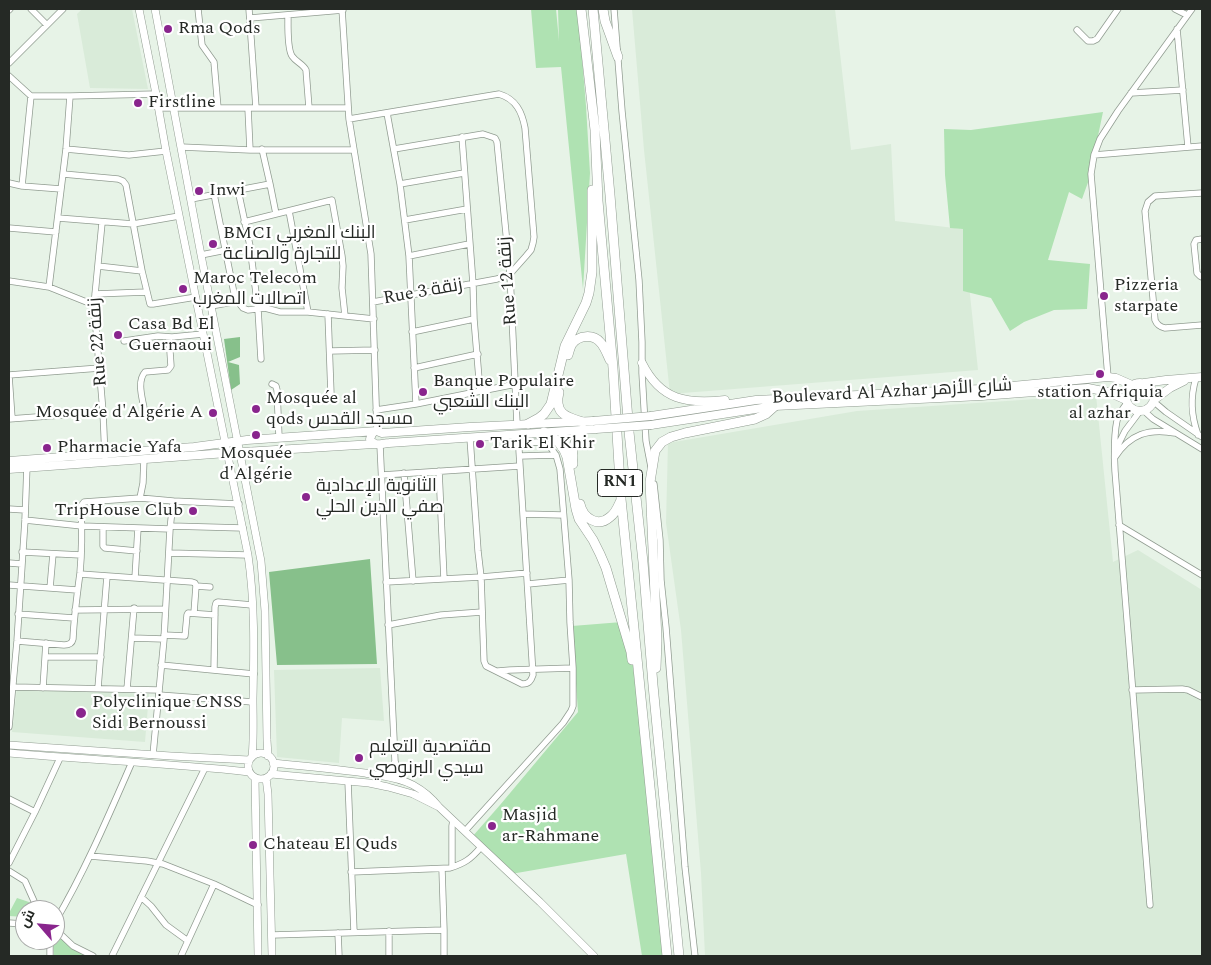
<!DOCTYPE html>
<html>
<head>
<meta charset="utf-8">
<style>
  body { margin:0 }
  #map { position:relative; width:1211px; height:965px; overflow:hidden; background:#e7f3e7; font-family:Spectral,Cairo,serif }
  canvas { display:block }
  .frame { position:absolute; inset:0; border:10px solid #252925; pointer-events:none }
  .north { position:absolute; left:15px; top:900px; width:50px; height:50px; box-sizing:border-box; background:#fff; border:1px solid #a8a9a8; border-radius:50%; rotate:297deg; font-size:14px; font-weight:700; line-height:20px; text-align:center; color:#252925 }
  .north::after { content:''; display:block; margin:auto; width:18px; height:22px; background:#89258d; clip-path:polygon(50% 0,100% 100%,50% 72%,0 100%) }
</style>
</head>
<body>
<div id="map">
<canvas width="1211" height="965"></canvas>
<div class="frame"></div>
<div class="north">ش</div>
</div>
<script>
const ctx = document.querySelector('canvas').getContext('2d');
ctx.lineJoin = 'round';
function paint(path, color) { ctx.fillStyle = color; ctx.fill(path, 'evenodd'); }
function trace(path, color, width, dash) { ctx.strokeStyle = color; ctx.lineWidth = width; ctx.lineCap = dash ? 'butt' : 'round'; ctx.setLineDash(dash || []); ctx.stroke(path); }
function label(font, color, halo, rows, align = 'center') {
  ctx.font = font + ' Spectral,Cairo,serif'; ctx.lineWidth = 4.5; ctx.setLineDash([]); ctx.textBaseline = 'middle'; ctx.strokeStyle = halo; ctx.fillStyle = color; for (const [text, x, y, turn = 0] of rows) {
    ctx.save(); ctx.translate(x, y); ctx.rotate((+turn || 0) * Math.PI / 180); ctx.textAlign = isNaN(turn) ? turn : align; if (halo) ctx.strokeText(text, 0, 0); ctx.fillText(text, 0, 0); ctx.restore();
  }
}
const built = new Path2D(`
  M82,9H132L148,89L90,88L77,14Z
  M632,9H835L851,150L891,144L895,221L963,229L978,370L670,394L644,150Z
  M1096,395L1113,562L1138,550L1202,590V956H705L701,873L681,630L666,523L668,443L857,411Z
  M380,668L384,721L342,718L339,763L277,757L274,670Z
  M17,688L149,694L145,742L12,732Z`);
const green = new Path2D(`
  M531,9H556L559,41L558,9H578L586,106L590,173L583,289L561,67L536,68Z
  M1103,112L1094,155L1091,174L1082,199L1069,192L1048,260L1090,264L1087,309L1054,310L1024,322L1010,331L991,298L963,291V229L950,228L945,175L944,129L971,130Z
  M622,622L631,652L647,765L667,956H642L626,854L511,874L472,837L500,805L578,712L572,626Z
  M17,898L50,909L49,910H25V917L9,916V913Z
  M55,932L89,956H54L53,940H55Z`);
const forest = new Path2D(`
  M240,337V357L228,362L239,365L240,384L231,390L224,339Z
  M370,559L377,664L277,665L269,572Z`);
const minor = new Path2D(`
  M31,9L47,25
  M198,9L202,45L214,62L218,108
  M249,9L256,108
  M342,9L349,119L371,254L377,431
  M614,9L622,111L639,280L642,342V373L646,441L651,467
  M1175,9L1187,15
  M9,10L10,9
  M288,15C288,25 287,48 292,56C296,62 303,64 306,70L309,108
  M250,18L343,10
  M1177,29L1188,147
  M1077,30L1088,41H1093L1097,39L1118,9
  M9,63L63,9
  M9,76L31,96H70L156,94
  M1131,93L1183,90
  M158,108H348
  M248,108L250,150
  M387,113L400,184L409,256L416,404
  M349,119L499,94C516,99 522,112 525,128L534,237L533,243L531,250L526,256L510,274L497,279L373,302
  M462,137L473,284L474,319L480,391
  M181,147L250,150H354
  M66,149L129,155L166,151
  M262,149L270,184L276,214
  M394,149L483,134L495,138L497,142L510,274L517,424
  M1094,155L1202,146
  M63,174L118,179L123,181L126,185L142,271L150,304H153L196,297
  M9,183L22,186L61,189
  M400,184L464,173
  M22,186L31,96
  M238,190L250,246L258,309L261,359
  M1202,193L1155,196L1148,202L1145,211L1155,320C1157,325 1160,327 1165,328L1202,325
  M191,199L270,184
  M289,211L308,312
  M58,218L133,224L179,216
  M405,220L467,209
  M244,222L332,200L342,256L343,266L342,288L345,316
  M102,223L94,305L103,412L105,457
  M9,228L56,232
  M1202,239L1196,240L1194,244L1197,273L1200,276L1202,277
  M201,255L226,250
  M409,256L469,244
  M98,266L142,271
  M9,281L49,287L94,305
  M49,287L66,149L70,96
  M95,294L146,292
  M235,298L243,308L248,310L265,308L280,312H308L374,319
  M211,306L233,302L235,298L214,194
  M328,314L331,394
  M412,332L474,319
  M124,341L158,336L172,337L203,334
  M330,351L375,350
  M414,368L478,354
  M9,375L100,368
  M9,376L12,418
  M1108,377L1091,174L1094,155L1100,139L1118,111L1192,9
  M1196,378C1190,398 1191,415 1198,435
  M272,384L276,386L277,390L279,437
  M1153,401L1166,412L1202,437
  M1127,403C1124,407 1120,412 1118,417C1114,429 1114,457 1115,471L1150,905
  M144,408C142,397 137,381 145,372L168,370L171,366L169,337
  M376,410L416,404L516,384
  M1143,410L1153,419L1202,449
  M9,419L103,412
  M470,438L478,551L481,577L484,661L486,666L522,684C529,684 531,681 533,675L518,434
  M380,445L395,761L400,780
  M1117,447L1125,431L1140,411
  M520,456L556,455
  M1115,457C1130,434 1149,428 1175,433
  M144,459L143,483L140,498L173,501L170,529L164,639L153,755
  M439,471L444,579
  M404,473L413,581
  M382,475L520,466
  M654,484L660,540L661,580L666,627L685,867L695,956
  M173,501L239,504
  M9,509L25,510
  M523,514L563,515
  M25,520L82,526L170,529
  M1119,525L1202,575
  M171,526L243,528
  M103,527V546L105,548L137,551
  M22,552L81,555
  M169,553L248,555
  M9,563L22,564
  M80,574L192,582L195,583L196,586L194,613
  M135,578L138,528
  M386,582L481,577L527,573
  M528,584L569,580
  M9,585L77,590
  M196,586L210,587
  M50,588L53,554
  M75,610L165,609
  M18,614L74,618
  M388,625L441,615L482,612
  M164,635L185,636L187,615L188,613L215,615
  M132,638L164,639
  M17,641L64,645C68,645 72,644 73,639C74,617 77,595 80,573C82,551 82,528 81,506L84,502L140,498
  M45,657H101
  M161,665L254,674
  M214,670L215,607L216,603L218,602L252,605
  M498,671L510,670L573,668
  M13,687L159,690
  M43,688L46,643
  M98,688L107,576
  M127,689L134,608
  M1132,690L1182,689L1188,690L1202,697
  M159,695L253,702
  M9,727L17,641L25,520L27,465
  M390,777L395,761
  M348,781L354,932
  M9,799L35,812
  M465,831L563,723L571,711L573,706V668L570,622L569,580L560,469L556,455L548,444L537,442L519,443
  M90,856L147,861L163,864L214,884L258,905
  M9,863L35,812L60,758
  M452,867V826L453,820
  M442,869L444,930V956
  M9,871L25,881L38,910
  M351,872L450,868C465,863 471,859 481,847
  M141,897L151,906L166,925L188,941
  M55,922C85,871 108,817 132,762
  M9,923L25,924
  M55,929L73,946L93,956
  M338,933L339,956
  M272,935L444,930
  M50,940V956
  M112,956L205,768
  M181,956L214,884
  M389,956V931`);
const tertiary = new Path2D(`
  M139,9L156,94L166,151L248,555C255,603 254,651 253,699C253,718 254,738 252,757
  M155,9L201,255L261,561L265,611L267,740L268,756
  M9,745L171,756L249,760
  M9,753C89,760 169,763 249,772
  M248 766a13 13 0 1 1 26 0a13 13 0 1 1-26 0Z
  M273,763C304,766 334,769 365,773C381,776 398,777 413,785C424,791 432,798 439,807L540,902L594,956
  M271,774L369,783L388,787L413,794L437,806
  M255,778L258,956
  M266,778L268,794L272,956`);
const secondary = new Path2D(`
  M642,363C661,401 687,404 725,400
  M1126 397a14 14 0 1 1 28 0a14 14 0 1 1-28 0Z
  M1144,383L1166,380L1202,377
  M1154,400L1170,388L1184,381
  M651,416L756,400L980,389L1108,377L1116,378L1132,385
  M651,425L775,406L981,396L1088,388L1108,392L1126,400
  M374,432L372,434L370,439C375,448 382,443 389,443L596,429
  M9,461L194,447L247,440L377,431L382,433L470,427L593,421
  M9,469L227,453L374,444`);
const trunk = new Path2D(`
  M581,9L595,130L598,201L613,368L621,499L667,956
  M593,9L610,195L629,432L643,562L653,685L679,956
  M603,9L605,21L618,57
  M568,355C569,352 570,347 572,344C579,335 593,334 600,342C605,347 607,354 610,360
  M559,392C554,413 565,417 583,422
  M528,424L539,418L544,414L551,404L565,346L586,303L589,293L592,272V190
  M544,432C556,438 563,445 567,457L576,509L579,519L593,540L600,554L606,568L631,652L632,660
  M573,464C571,450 574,440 583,430
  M580,504C583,518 598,528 610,517C616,513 618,506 621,500
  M656,668L657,640L650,482L655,451L662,442L671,437L685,433L755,419L766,414L775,406`);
const secondaryBridge = new Path2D(`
  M593,421L651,416
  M596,429L651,425`);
const markers = [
  [168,29,5,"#89258d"],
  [138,103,5,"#89258d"],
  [199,191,5,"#89258d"],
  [213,244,5,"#89258d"],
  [183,289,5,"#89258d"],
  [1104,296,5,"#89258d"],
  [118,335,5,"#89258d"],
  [1100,374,5,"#89258d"],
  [423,392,5,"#89258d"],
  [256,409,5,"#89258d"],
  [213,413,5,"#89258d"],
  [256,435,5,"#89258d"],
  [480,444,5,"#89258d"],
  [47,448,5,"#89258d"],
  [306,497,5,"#89258d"],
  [193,511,5,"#89258d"],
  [81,713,6,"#89258d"],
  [359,758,5,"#89258d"],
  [492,826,5,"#89258d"],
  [253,845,5,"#89258d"]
];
const shields = [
  [620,483,45]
];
const shieldNames = [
  ["RN1",620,483]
];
const poiNames = [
  ["Rma Qods",178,29],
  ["Firstline",148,103],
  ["Inwi",209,191],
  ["BMCI البنك المغربي",223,234],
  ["للتجارة والصناعة",223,255],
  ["Maroc Telecom",193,279],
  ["اتصالات المغرب",193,300],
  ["Pizzeria",1114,286],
  ["starpate",1114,307],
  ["Casa Bd El",128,325],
  ["Guernaoui",128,346],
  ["Banque Populaire",433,382],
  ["البنك الشعبي",433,403],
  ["station Afriquia",1100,393,"center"],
  ["al azhar",1100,414,"center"],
  ["Mosquée al",266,399],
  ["qods مسجد القدس",266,420],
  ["Mosquée d'Algérie A",203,413,"right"],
  ["Tarik El Khir",490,444],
  ["Pharmacie Yafa",57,448],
  ["Mosquée",256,454,"center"],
  ["d'Algérie",256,475,"center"],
  ["الثانوية الإعدادية",316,487],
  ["صفي الدين الحلي",316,508],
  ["TripHouse Club",183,511,"right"],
  ["Polyclinique ِCNSS",92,703],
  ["Sidi Bernoussi",92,724],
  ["مقتصدية التعليم",369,748],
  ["سيدي البرنوصي",369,769],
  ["Masjid",502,816],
  ["ar-Rahmane",502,837],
  ["Chateau El Quds",263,845]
];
const streetNames = [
  ["Rue 12 زنقة",509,281,-94],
  ["Rue 3 زنقة",423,293,-10],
  ["Rue 22 زنقة",99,342,-94],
  ["Boulevard Al Azhar شارع الأزهر",892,393,-3]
];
paint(built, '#d9ebd9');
paint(green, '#afe2b2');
paint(forest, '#87c08b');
trace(minor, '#919c91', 7);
trace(tertiary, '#919c91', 8);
trace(secondary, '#919c91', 9);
trace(trunk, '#919c91', 10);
trace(minor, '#fff', 5.5);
trace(tertiary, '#fff', 7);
trace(secondary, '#fff', 8);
trace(trunk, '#fff', 9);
trace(secondaryBridge, '#919c91', 9, []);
trace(secondaryBridge, '#fff', 8);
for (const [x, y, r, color] of markers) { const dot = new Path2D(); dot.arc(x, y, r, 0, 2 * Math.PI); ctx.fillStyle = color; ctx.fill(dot); trace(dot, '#fff', 2); }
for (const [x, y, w] of shields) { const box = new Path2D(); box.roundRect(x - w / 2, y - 13.5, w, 27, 4); ctx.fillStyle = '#fff'; ctx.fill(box); trace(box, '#252925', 1); }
label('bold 16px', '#252925', null, shieldNames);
label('18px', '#252925', '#fff', poiNames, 'left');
label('18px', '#252925', '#fff', streetNames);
</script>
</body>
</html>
